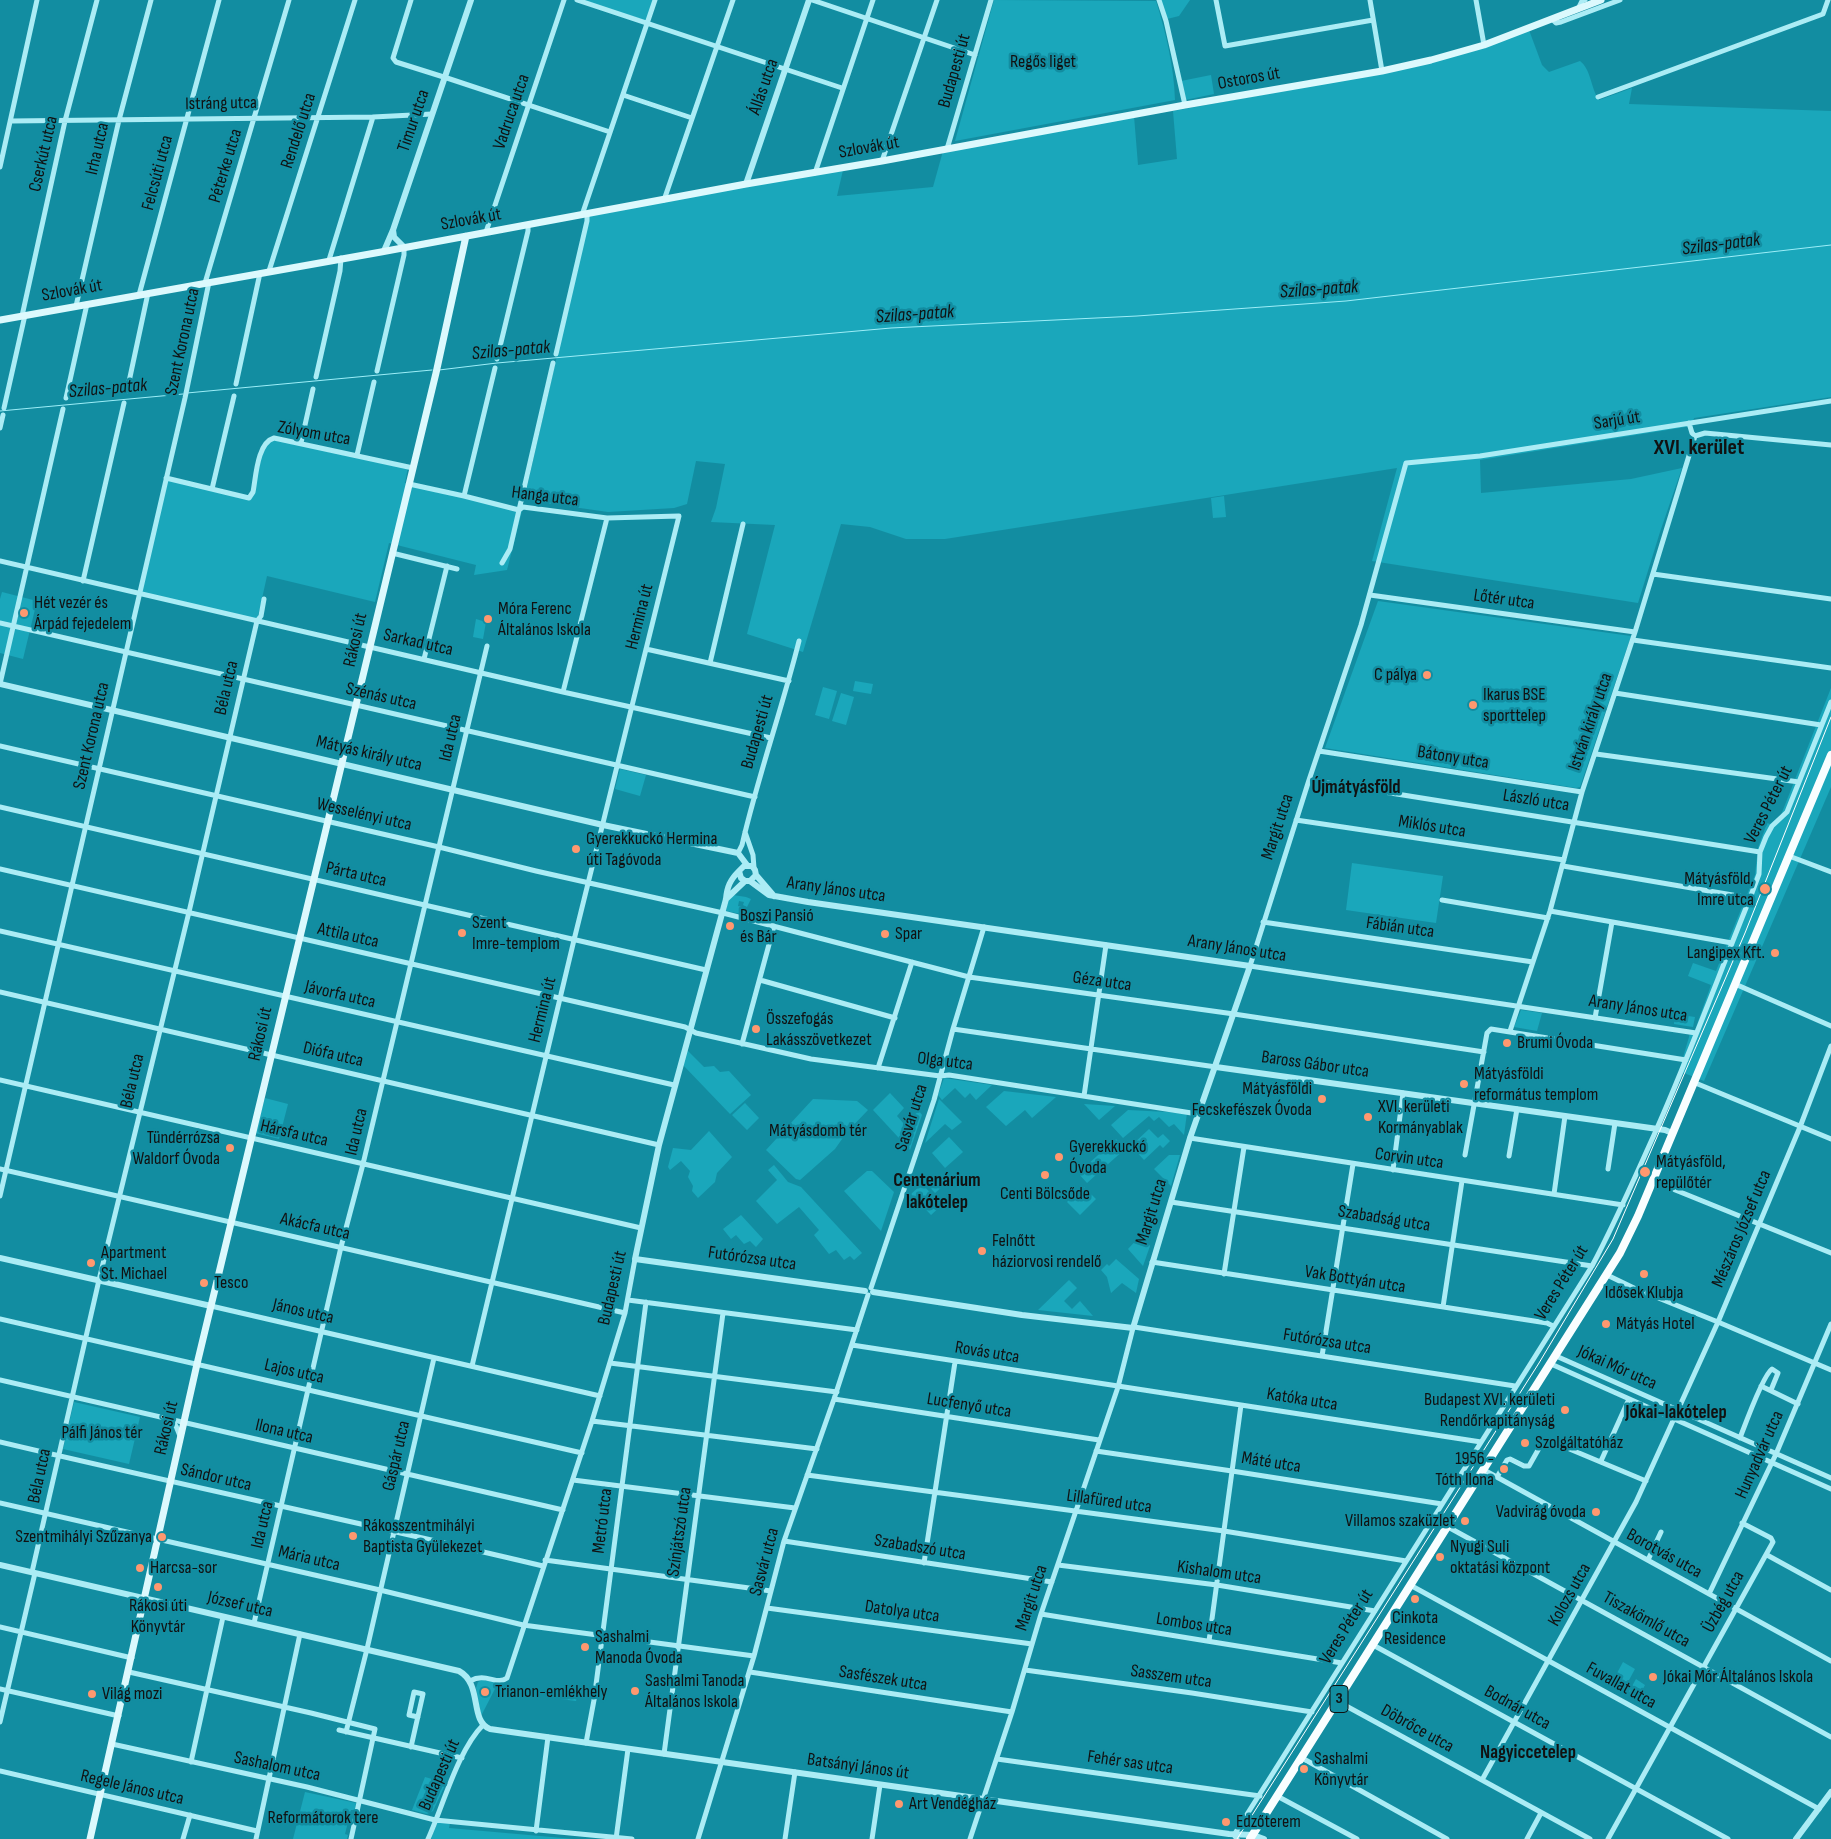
<!DOCTYPE html>
<html>
<head>
<meta charset="utf-8">
<style>
  body { margin:0 }
  canvas { display:block; background:#128da1 }
</style>
</head>
<body>
<canvas width="1831" height="1839"></canvas>
<script>
const ctx = document.querySelector('canvas').getContext('2d');
ctx.lineJoin = 'round';
function paint(path, color) { ctx.fillStyle = color; ctx.fill(path, 'evenodd'); }
function trace(path, color, width, dash) { ctx.strokeStyle = color; ctx.lineWidth = width; ctx.lineCap = dash ? 'butt' : 'round'; ctx.setLineDash(dash || []); ctx.stroke(path); }
function label(font, color, halo, rows, align = 'center') {
  ctx.font = font + ' "Sofia Sans Condensed",sans-serif'; ctx.lineWidth = 5; ctx.setLineDash([]); ctx.textBaseline = 'middle'; ctx.strokeStyle = halo; ctx.fillStyle = color; for (const [text, x, y, turn = 0] of rows) {
    ctx.save(); ctx.translate(x, y); ctx.rotate((+turn || 0) * Math.PI / 180); ctx.textAlign = isNaN(turn) ? turn : align; if (halo) ctx.strokeText(text, 0, 0); ctx.fillText(text, 0, 0); ctx.restore();
  }
}
const green = new Path2D(`
  M577,0H655L647,23Z
  M994,0L1156,1C1166,33 1174,67 1175,100L955,141Z
  M1161,0H1190L1179,16L1167,19Z
  M1529,30L1542,65L1549,72L1580,61C1591,69 1591,89 1599,100L1632,88L1629,104L1831,111V397L1694,418L1692,426L1480,460L1481,493L1631,479L1682,468L1660,532L1638,603L1372,561L1397,468L945,539H906L870,527L841,524L803,652L747,634L775,525L711,522L716,508L725,464L696,461L687,504L674,508L608,512L524,500L589,216L746,186L843,170L837,196L933,187L943,151L1134,116L1138,165L1177,159L1173,111L1382,73Z
  M1211,75L1214,94L1185,100L1181,81Z
  M270,439L408,467L405,483L522,511L507,570L474,575L476,565L389,543L375,602L267,576L257,621L140,594L166,478L249,498L261,451Z
  M1224,496L1226,517L1213,518L1211,498Z
  M2,592L37,601L23,659L0,653V599Z
  M1378,601L1631,636L1580,787L1576,788L1325,748Z
  M476,619L486,622L483,639L473,637Z
  M855,681L873,684L871,694L853,691Z
  M823,687L837,691L829,719L815,715Z
  M1831,688V787L1704,1081L1679,1071L1689,1037L1690,1030H1695L1711,985L1688,976L1693,963L1716,971L1755,875L1758,848L1767,823L1770,824L1781,815Z
  M841,693L854,697L846,725L832,721Z
  M620,769L646,775L640,796L615,789Z
  M1352,863L1443,876L1436,923L1346,910Z
  M733,895L746,897L751,899L747,907L743,905L744,902L739,901L738,906L746,908V912L748,913L746,915L726,911L728,899Z
  M1521,1010L1542,1013L1537,1031L1514,1027Z
  M1675,1014L1695,1017L1693,1027L1674,1024Z
  M687,1050L704,1067L714,1066L720,1072L729,1071L751,1095L730,1114L683,1065Z
  M944,1078L992,1085L976,1100L970,1093L965,1098L955,1088L942,1100L938,1095Z
  M1004,1091L1056,1097L1032,1118L1025,1110L1006,1126L986,1107Z
  M890,1093L904,1108L897,1116L904,1124L919,1111L922,1115L910,1150L873,1110Z
  M265,1098L288,1104L279,1139L255,1133Z
  M813,1099L857,1101L868,1110L847,1132L835,1149L800,1180L796,1179L766,1150Z
  M939,1099L962,1122L952,1130L945,1124L925,1143Z
  M745,1103L759,1118L747,1130L732,1115Z
  M1084,1104L1115,1106L1099,1120Z
  M1128,1110L1187,1113L1184,1135L1174,1124L1169,1127L1159,1117L1154,1121L1149,1116L1123,1138L1111,1125Z
  M1149,1129L1158,1138L1163,1134L1170,1141L1163,1148L1160,1145L1144,1160L1131,1146Z
  M709,1131L732,1157L717,1173L715,1182L698,1198L692,1191L693,1186L688,1177L690,1171L681,1161L670,1170L668,1167L673,1148L691,1150Z
  M949,1137L963,1152L945,1168L932,1153Z
  M1116,1139L1125,1149L1087,1183L1078,1173Z
  M1169,1155H1180L1171,1186L1154,1169Z
  M774,1165L788,1182L801,1187L862,1253L854,1260L850,1256L844,1260L836,1250L829,1254L814,1235L819,1230L799,1207L777,1224L756,1201L777,1180L768,1170Z
  M867,1171H872L894,1192L881,1231L844,1191Z
  M930,1174L942,1187L935,1193L923,1180Z
  M922,1184L942,1205L931,1215L911,1194Z
  M1083,1186L1096,1199L1080,1215L1067,1202Z
  M741,1215L763,1239L756,1247L750,1241L744,1244L736,1235L731,1239L723,1229Z
  M1141,1235L1150,1246L1143,1266L1128,1249Z
  M1116,1259L1139,1279L1136,1293L1122,1283L1111,1293L1107,1277L1101,1270L1107,1264L1109,1266Z
  M1069,1280L1077,1288L1064,1301L1072,1309L1080,1301L1093,1316L1038,1310Z
  M74,1402L140,1417L129,1464L63,1449Z
  M1623,1662L1635,1669L1622,1693L1610,1686Z
  M1636,1679L1645,1685L1637,1700L1627,1695Z
  M482,1680L494,1682L497,1685L481,1716L476,1688L478,1682Z
  M554,1690L578,1694L576,1701L552,1698Z
  M425,1777L446,1783L433,1811L427,1814L412,1810Z
  M305,1792L356,1803L355,1810H351L345,1834L348,1835L347,1839H293Z
  M438,1821L450,1823L449,1828L574,1839H431Z`);
const stream = new Path2D(`
  M439,370L497,363L891,328L1137,316L1346,301L1831,245
  M187,393L432,370
  M0,411L183,394`);
const minor = new Path2D(`
  M411,0L393,58L396,62L450,79L610,132
  M577,0L842,88
  M812,0L975,55
  M1159,0L1166,21L1185,105
  M1216,0L1225,46L1373,20
  M1370,0L1382,71
  M1476,0L1484,45
  M1578,9L1582,1L1585,0
  M1552,19L1556,23L1561,22L1620,0
  M623,95L692,118
  M1598,97L1823,14L1828,0
  M11,121L373,117L432,114
  M947,149L991,0
  M882,161L937,0
  M0,167L37,0
  M815,173L873,0
  M664,200L733,0
  M582,215L655,0
  M486,232L564,0
  M329,260L373,117
  M269,271L355,0
  M205,283L289,0
  M139,295L219,0
  M76,306L119,120L151,0
  M22,316L65,121L97,0
  M556,354L587,221V214
  M497,359L528,231V225
  M377,371L404,255V247
  M316,377L340,271L341,258
  M236,384L260,273
  M127,391L148,293
  M66,398L87,304
  M4,408L25,315
  M0,428L3,415
  M1695,436L1705,433L1831,445
  M301,443L313,389
  M357,455L374,382
  M166,478L249,498L253,492C256,477 257,443 274,438L413,468
  M409,484L464,496L519,510L523,507L607,518L679,516L574,940L472,1366
  M212,489L234,396
  M464,496L495,368
  M392,553L457,569
  M0,561L563,692L771,738
  M502,563L510,549L553,363
  M1653,574L1831,599
  M83,581L124,403
  M1370,595L1635,632
  M0,623L755,797
  M1633,640L1831,668
  M646,649L789,681
  M424,659L447,566
  M710,663L743,524
  M0,684L63,409
  M563,692L607,518
  M1615,693L1821,725
  M0,746L439,847L536,871L723,913L969,977L1234,1014L1484,1052
  M1319,751L1582,792
  M1596,754L1799,782
  M1309,780L1760,852
  M0,807L706,970
  M1296,820L1564,860
  M745,832L753,855L754,868
  M738,853L742,845C758,776 782,709 799,641
  M1789,856L1831,872
  M1563,866L1750,898
  M0,869L685,1027L696,1033L811,1059L940,1076L949,1075L1198,1114
  M1442,900L1548,918
  M1550,911L1732,943
  M1263,922L1533,962
  M0,931L674,1085
  M760,980L895,1018
  M1735,984L1831,1026
  M0,992L659,1145
  M1595,1018L1612,922
  M953,1029L1216,1067
  M1510,1031L1550,911L1582,792L1635,632L1695,436L1692,433L1689,423
  M1696,1033L1250,966L1309,780L1361,625L1406,463L1480,456L1831,401
  M742,1044L774,926
  M878,1068L912,962
  M0,1080L641,1228
  M1693,1082L1831,1139
  M1084,1096L1106,945
  M1190,1138L1623,1205
  M1465,1155L1487,1033L1491,1029L1686,1060
  M1509,1156L1517,1109
  M0,1169L625,1313
  M1608,1169L1615,1123
  M1393,1170L1403,1093
  M1653,1181L1831,1253
  M1554,1194L1565,1116
  M0,1196L185,398L209,282
  M1171,1202L1592,1266
  M1152,1262L1547,1323L1553,1326
  M1224,1274L1244,1147
  M1607,1275L1636,1289L1718,1322L1831,1370
  M871,1288L934,1100L953,1029L984,927
  M628,1300L857,1330
  M211,1306L600,1396
  M1443,1307L1462,1181
  M0,1319L582,1453
  M1134,1327L1515,1386
  M852,1345L1481,1442
  M1322,1356L1353,1164
  M1556,1356L1831,1478
  M610,1363L837,1392
  M1551,1364L1831,1489
  M0,1380L563,1510
  M1761,1386L1798,1404
  M834,1399L1099,1440
  M169,1421L176,1426L180,1436
  M592,1421L817,1449
  M1740,1438C1745,1425 1763,1375 1772,1369L1778,1373L1771,1390
  M0,1442C181,1485 363,1523 543,1566
  M1096,1451L1232,1471L1442,1504
  M1601,1461L1629,1399
  M1484,1470L1831,1661
  M807,1475L1224,1531L1406,1561
  M1497,1477L1507,1460L1510,1459L1524,1466H1529L1542,1443L1548,1440L1646,1481
  M573,1480L795,1508
  M0,1503L380,1590L523,1625L754,1656
  M1448,1527L1831,1737
  M784,1541L1052,1582
  M1767,1555L1831,1590
  M545,1560L771,1591
  M1648,1560L1661,1532
  M924,1563L955,1362
  M1058,1565L1217,1585L1375,1611
  M32,1572L99,1280L189,912L257,621L261,616L264,599
  M1410,1585L1819,1809
  M1709,1594L1776,1454L1831,1324
  M767,1608L1032,1644
  M1041,1614L1342,1663
  M254,1623L341,1247L363,1164L487,646
  M0,1627L132,1658
  M1209,1641L1241,1405
  M1373,1645L1728,1839
  M1025,1670L1192,1693L1312,1712
  M129,1672L311,1713L375,1729L351,1839
  M750,1672L1012,1712
  M470,1681C486,1672 497,1686 507,1678L592,1421L625,1313L635,1259
  M0,1689L119,1716
  M1337,1701L1590,1839
  M0,1722L35,1573
  M339,1730L462,1758
  M346,1732L367,1649L434,1358
  M586,1743L594,1700L646,1302
  M112,1744L307,1787L435,1820L632,1839
  M411,1747L423,1694L414,1692L409,1715L418,1717
  M664,1754L723,1313
  M1302,1758L1447,1839
  M997,1759L1260,1796
  M191,1762L223,1617
  M0,1771L257,1831
  M1482,1780L1636,1502L1718,1322L1800,1127L1831,1046
  M1277,1796L1357,1839
  M536,1831L548,1737
  M183,1839L190,1815
  M256,1839L300,1634
  M428,1839C443,1806 458,1750 483,1725
  M616,1839L628,1749
  M698,1839L754,1656L784,1541L834,1399L868,1295
  M785,1839L795,1772
  M872,1839L880,1785
  M970,1839L1012,1712L1041,1614L1118,1387L1133,1328
  M1237,1839L1234,1835L1592,1266C1615,1223 1634,1179 1654,1135C1689,1057 1718,977 1750,898L1759,874L1760,852L1766,837L1772,826L1787,812L1831,702
  M1527,1839L1541,1813
  M1608,1839L1773,1542L1771,1538L1742,1523`);
const tertiary = new Path2D(`
  M746,184L809,0
  M393,230L394,237L404,247
  M384,251L393,230L471,0
  M0,684L603,825L738,853L747,865
  M739,871C730,880 727,887 726,899L659,1145L635,1259L865,1291
  M756,875L750,881H745L741,878L739,871L744,866H752L755,870L756,875L774,896
  M750,881L769,895L808,902L1250,966L1190,1138L1133,1328L1022,1315L873,1292
  M726,899L745,881
  M1216,1067L1665,1130L1672,1133
  M0,1258L211,1306
  M0,1565L459,1671C483,1684 469,1721 490,1729L1229,1834L1253,1835L1264,1839
  M1796,1839L1831,1792`);
const secondary = new Path2D(`
  M0,320L381,252L746,184L882,161L1185,105L1382,71L1431,60L1484,45L1601,0
  M90,1839L197,1364L436,373L466,236`);
const primary = new Path2D(`
  M1250,1839L1620,1253L1638,1216L1831,755`);
const tram = new Path2D(`
  M1237,1839L1539,1363L1613,1239L1745,933L1831,717`);
const markers = [
  [24,613,5,"#ff986f"],
  [488,619,5,"#ff986f"],
  [1427,675,5,"#ff986f"],
  [1473,705,5,"#ff986f"],
  [576,849,5,"#ff986f"],
  [1765,889,6,"#ff986f"],
  [730,926,5,"#ff986f"],
  [462,933,5,"#ff986f"],
  [885,934,5,"#ff986f"],
  [1775,953,5,"#ff986f"],
  [756,1029,5,"#ff986f"],
  [1507,1043,5,"#ff986f"],
  [1464,1084,5,"#ff986f"],
  [1322,1099,5,"#ff986f"],
  [1368,1117,5,"#ff986f"],
  [230,1148,5,"#ff986f"],
  [1059,1157,5,"#ff986f"],
  [1645,1172,6,"#ff986f"],
  [1045,1175,5,"#ff986f"],
  [982,1251,5,"#ff986f"],
  [91,1263,5,"#ff986f"],
  [1644,1274,5,"#ff986f"],
  [204,1283,5,"#ff986f"],
  [1606,1324,5,"#ff986f"],
  [1565,1410,5,"#ff986f"],
  [1525,1443,5,"#ff986f"],
  [1504,1469,5,"#ff986f"],
  [1596,1512,5,"#ff986f"],
  [1465,1521,5,"#ff986f"],
  [353,1536,5,"#ff986f"],
  [162,1537,5,"#ff986f"],
  [1440,1557,5,"#ff986f"],
  [140,1568,5,"#ff986f"],
  [158,1587,5,"#ff986f"],
  [1415,1599,5,"#ff986f"],
  [585,1647,5,"#ff986f"],
  [1653,1677,5,"#ff986f"],
  [635,1691,5,"#ff986f"],
  [485,1692,5,"#ff986f"],
  [92,1694,5,"#ff986f"],
  [1304,1769,5,"#ff986f"],
  [899,1804,5,"#ff986f"],
  [1226,1822,5,"#ff986f"]
];
const shields = [
  [1339,1699,18]
];
const shieldNames = [
  ["3",1339,1699]
];
const parkNames = [
  ["Regős liget",1043,62],
  ["Mátyásdomb tér",818,1131],
  ["Pálfi János tér",102,1433],
  ["Reformátorok tere",323,1818]
];
const streetNames = [
  ["Budapesti út",955,71,-74],
  ["Ostoros út",1249,79,-10],
  ["Állás utca",764,87,-71],
  ["Istráng utca",221,104,-1],
  ["Vadruca utca",512,112,-71],
  ["Timur utca",414,121,-71],
  ["Rendelő utca",299,131,-72],
  ["Szlovák út",869,148,-10],
  ["Irha utca",98,149,-77],
  ["Cserkút utca",44,154,-77],
  ["Péterke utca",226,166,-73],
  ["Felcsúti utca",158,173,-75],
  ["Szlovák út",471,220,-10],
  ["Szlovák út",72,291,-10],
  ["Szent Korona utca",183,342,-78],
  ["Sarjú út",1617,421,-9],
  ["Zólyom utca",314,434,10],
  ["Hanga utca",545,497,7],
  ["Lőtér utca",1504,600,8],
  ["Hermina út",640,617,-76],
  ["Rákosi út",356,640,-77],
  ["Sarkad utca",418,643,13],
  ["Béla utca",227,688,-77],
  ["Szénás utca",381,697,13],
  ["István király utca",1591,722,-71],
  ["Budapesti út",758,732,-74],
  ["Szent Korona utca",92,736,-77],
  ["Ida utca",451,738,-77],
  ["Mátyás király utca",369,754,13],
  ["Bátony utca",1453,758,9],
  ["László utca",1536,801,9],
  ["Veres Péter út",1769,805,-63],
  ["Wesselényi utca",364,815,13],
  ["Margit utca",1278,827,-72],
  ["Miklós utca",1432,827,9],
  ["Párta utca",356,875,13],
  ["Arany János utca",836,890,8],
  ["Fábián utca",1400,928,8],
  ["Attila utca",348,936,13],
  ["Arany János utca",1237,949,9],
  ["Géza utca",1102,982,8],
  ["Jávorfa utca",340,995,13],
  ["Arany János utca",1638,1009,9],
  ["Hermina út",543,1010,-76],
  ["Rákosi út",261,1034,-77],
  ["Diófa utca",333,1055,13],
  ["Olga utca",945,1062,7],
  ["Baross Gábor utca",1315,1065,8],
  ["Béla utca",133,1081,-77],
  ["Sasvár utca",912,1118,-72],
  ["Ida utca",357,1132,-77],
  ["Hársfa utca",294,1134,13],
  ["Corvin utca",1409,1159,8],
  ["Margit utca",1152,1212,-73],
  ["Szabadság utca",1384,1219,9],
  ["Akácfa utca",315,1227,13],
  ["Mészáros József utca",1742,1229,-67],
  ["Futórózsa utca",752,1259,8],
  ["Vak Bottyán utca",1355,1280,9],
  ["Veres Péter út",1562,1283,-58],
  ["Budapesti út",613,1288,-77],
  ["János utca",303,1312,13],
  ["Futórózsa utca",1327,1342,9],
  ["Rovás utca",987,1353,9],
  ["Jókai Mór utca",1617,1368,24],
  ["Lajos utca",294,1372,13],
  ["Katóka utca",1302,1400,9],
  ["Lucfenyő utca",969,1406,9],
  ["Rákosi út",167,1428,-77],
  ["Ilona utca",284,1432,13],
  ["Hunyadvár utca",1760,1455,-66],
  ["Gáspár utca",397,1456,-77],
  ["Máté utca",1271,1463,9],
  ["Béla utca",40,1476,-78],
  ["Sándor utca",216,1478,13],
  ["Lillafüred utca",1109,1502,8],
  ["Metró utca",603,1521,-83],
  ["Ida utca",263,1525,-77],
  ["Színjátszó utca",680,1532,-82],
  ["Szabadszó utca",920,1548,9],
  ["Borotvás utca",1664,1554,29],
  ["Mária utca",309,1559,13],
  ["Sasvár utca",765,1562,-75],
  ["Kishalom utca",1219,1573,8],
  ["Kolozs utca",1570,1595,-61],
  ["Margit utca",1032,1598,-72],
  ["Üzbég utca",1724,1602,-61],
  ["József utca",240,1605,13],
  ["Datolya utca",902,1612,8],
  ["Tiszakömlő utca",1646,1620,29],
  ["Lombos utca",1194,1625,9],
  ["Veres Péter út",1347,1627,-58],
  ["Sasszem utca",1171,1677,8],
  ["Sasfészek utca",883,1679,9],
  ["Fuvallat utca",1621,1686,29],
  ["Bodnár utca",1517,1708,29],
  ["Döbrőce utca",1417,1729,29],
  ["Fehér sas utca",1130,1763,8],
  ["Sashalom utca",277,1767,12],
  ["Batsányi János út",858,1767,8],
  ["Budapesti út",440,1775,-66],
  ["Regele János utca",132,1788,13]
];
const poiNames = [
  ["Hét vezér és",34,603],
  ["Árpád fejedelem",34,624],
  ["Móra Ferenc",498,609],
  ["Általános Iskola",498,630],
  ["C pálya",1417,675,"right"],
  ["Ikarus BSE",1483,695],
  ["sporttelep",1483,716],
  ["Gyerekkuckó Hermina",586,839],
  ["úti Tagóvoda",586,860],
  ["Mátyásföld,",1754,879,"right"],
  ["Imre utca",1754,900,"right"],
  ["Boszi Pansió",740,916],
  ["és Bár",740,937],
  ["Szent",472,923],
  ["Imre-templom",472,944],
  ["Spar",895,934],
  ["Langipex Kft.",1765,953,"right"],
  ["Összefogás",766,1019],
  ["Lakásszövetkezet",766,1040],
  ["Brumi Óvoda",1517,1043],
  ["Mátyásföldi",1474,1074],
  ["református templom",1474,1095],
  ["Mátyásföldi",1312,1089,"right"],
  ["Fecskefészek Óvoda",1312,1110,"right"],
  ["XVI. kerületi",1378,1107],
  ["Kormányablak",1378,1128],
  ["Tündérrózsa",220,1138,"right"],
  ["Waldorf Óvoda",220,1159,"right"],
  ["Gyerekkuckó",1069,1147],
  ["Óvoda",1069,1168],
  ["Mátyásföld,",1656,1162],
  ["repülőtér",1656,1183],
  ["Centi Bölcsőde",1045,1194,"center"],
  ["Felnőtt",992,1241],
  ["háziorvosi rendelő",992,1262],
  ["Apartment",101,1253],
  ["St. Michael",101,1274],
  ["Tesco",214,1283],
  ["Idősek Klubja",1644,1293,"center"],
  ["Mátyás Hotel",1616,1324],
  ["Budapest XVI. kerületi",1555,1400,"right"],
  ["Rendőrkapitányság",1555,1421,"right"],
  ["Szolgáltatóház",1535,1443],
  ["1956 -",1494,1459,"right"],
  ["Tóth Ilona",1494,1480,"right"],
  ["Vadvirág óvoda",1586,1512,"right"],
  ["Villamos szaküzlet",1455,1521,"right"],
  ["Rákosszentmihályi",363,1526],
  ["Baptista Gyülekezet",363,1547],
  ["Szentmihályi Szűzanya",152,1537,"right"],
  ["Nyugi Suli",1450,1547],
  ["oktatási központ",1450,1568],
  ["Harcsa-sor",150,1568],
  ["Rákosi úti",158,1606,"center"],
  ["Könyvtár",158,1627,"center"],
  ["Cinkota",1415,1618,"center"],
  ["Residence",1415,1639,"center"],
  ["Sashalmi",595,1637],
  ["Manoda Óvoda",595,1658],
  ["Jókai Mór Általános Iskola",1663,1677],
  ["Sashalmi Tanoda",645,1681],
  ["Általános Iskola",645,1702],
  ["Trianon-emlékhely",495,1692],
  ["Világ mozi",102,1694],
  ["Sashalmi",1314,1759],
  ["Könyvtár",1314,1780],
  ["Art Vendégház",909,1804],
  ["Edzőterem",1236,1822]
];
const waterNames = [
  ["Szilas-patak",1721,245,-7],
  ["Szilas-patak",1319,290,-4],
  ["Szilas-patak",915,315,-4],
  ["Szilas-patak",511,351,-5],
  ["Szilas-patak",108,389,-5]
];
const neighbourhoodNames = [
  ["Újmátyásföld",1356,788],
  ["Centenárium",937,1181],
  ["lakótelep",937,1203],
  ["Jókai-lakótelep",1676,1413],
  ["Nagyiccetelep",1528,1753]
];
const districtNames = [
  ["XVI. kerület",1699,448]
];
paint(green, '#1aa7bb');
trace(stream, '#9deef8', 1);
trace(minor, '#abecf5', 5);
trace(tertiary, '#abecf5', 6);
trace(secondary, '#dcf9fd', 7);
trace(primary, '#f9feff', 8);
trace(tram, '#fff', 1);
for (const [x, y, r, color] of markers) { const dot = new Path2D(); dot.arc(x, y, r, 0, 2 * Math.PI); ctx.fillStyle = color; ctx.fill(dot); trace(dot, '#128da1', 2); }
for (const [x, y, w] of shields) { const box = new Path2D(); box.roundRect(x - w / 2, y - 13.5, w, 27, 4); ctx.fillStyle = '#128da1'; ctx.fill(box); trace(box, '#111', 1); }
label('bold 16px', '#111', null, shieldNames);
label('18px', '#111', '#128da1', parkNames);
label('18px', '#111', '#128da1', streetNames);
label('18px', '#111', '#128da1', poiNames, 'left');
label('italic 19px', '#111', '#128da1', waterNames);
label('bold 19px', '#111', '#128da1', neighbourhoodNames);
label('bold 22px', '#111', '#128da1', districtNames);
</script>
</body>
</html>
